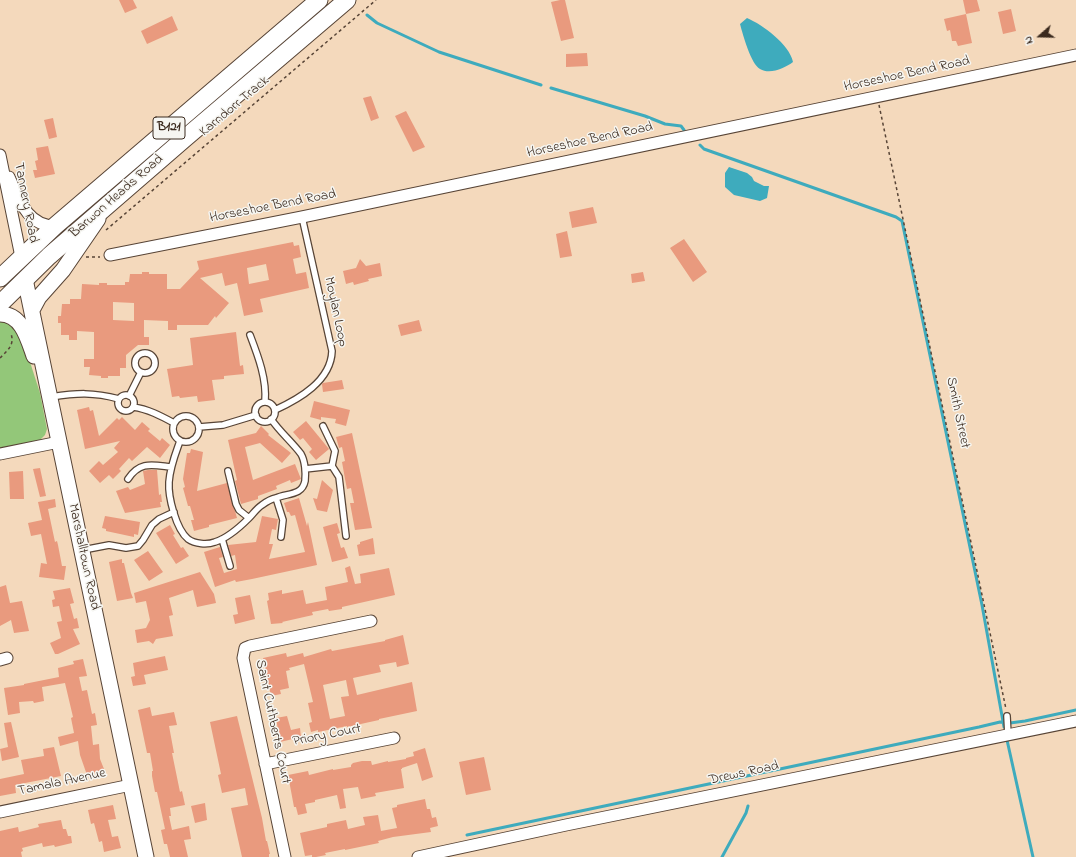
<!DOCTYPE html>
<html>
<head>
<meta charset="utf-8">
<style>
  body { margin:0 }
  #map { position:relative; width:1076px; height:857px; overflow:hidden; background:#f4d9bc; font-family:"Indie Flower",sans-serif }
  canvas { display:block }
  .north { position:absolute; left:1020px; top:16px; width:40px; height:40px; -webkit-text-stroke:3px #f6f6f2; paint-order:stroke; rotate:250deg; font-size:11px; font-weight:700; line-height:16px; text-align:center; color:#3b2a1e }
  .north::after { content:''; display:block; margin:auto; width:14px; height:18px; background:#3b2a1e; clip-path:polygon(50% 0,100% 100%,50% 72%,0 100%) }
</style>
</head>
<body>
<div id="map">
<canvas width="1076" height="857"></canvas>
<div class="north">N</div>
</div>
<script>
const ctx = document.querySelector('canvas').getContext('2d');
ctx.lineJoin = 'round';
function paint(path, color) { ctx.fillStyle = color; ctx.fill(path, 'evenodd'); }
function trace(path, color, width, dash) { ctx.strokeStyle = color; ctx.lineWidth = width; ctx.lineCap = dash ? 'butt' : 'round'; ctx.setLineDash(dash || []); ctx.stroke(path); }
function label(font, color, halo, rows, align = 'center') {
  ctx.font = font + ' "Indie Flower",sans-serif'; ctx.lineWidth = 3; ctx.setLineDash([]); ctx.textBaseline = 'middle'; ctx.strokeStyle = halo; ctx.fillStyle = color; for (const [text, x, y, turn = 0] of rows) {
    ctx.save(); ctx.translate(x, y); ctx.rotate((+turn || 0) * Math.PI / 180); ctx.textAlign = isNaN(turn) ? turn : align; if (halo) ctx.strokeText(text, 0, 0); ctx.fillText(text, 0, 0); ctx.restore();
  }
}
const green = new Path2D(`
  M0,321L15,326L30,362L40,393L47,429L45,435L40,440L0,449Z`);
const water = new Path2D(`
  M747,18C763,25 789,44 793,62C785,68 770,75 760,69C751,64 743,35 740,24Z
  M729,167L747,173L752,177L754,181L764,186H769L767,198L760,201L734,195L725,187V173Z`);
const stream = new Path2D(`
  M367,15L377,23L439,52L541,85
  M551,88L645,116L665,124L681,126L684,130
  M700,145L704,149L896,217L902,221L982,605L1004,727
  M1007,740L1033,857
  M467,835L979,727L1000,722L1010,723L1025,721L1076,710
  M722,857L746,813L748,806`);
const building = new Path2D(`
  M119,0H133L137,8L125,13Z
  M560,0H565L574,38L561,41L551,2Z
  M963,0H977L980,11L966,14Z
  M1011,9L1016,31L1003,34L998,12Z
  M966,14L972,43L958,46L956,41H952L950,30L947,31L944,19Z
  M172,16L178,30L147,44L141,31Z
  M587,53L588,66L566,67V54Z
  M371,96L379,118L371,121L363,98Z
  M406,111L425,147L413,152L395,116Z
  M53,118L57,137L49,139L44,120Z
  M48,146L55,174L35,178L33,170H37L35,161L38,160L36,148Z
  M593,207L597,223L572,228L569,212Z
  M567,231L572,256L560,258L556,234Z
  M684,239L707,272L693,282L670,248Z
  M293,242L294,246L299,245L301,257L293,259L296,274L306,272L309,288L260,299L263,312L244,316L237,283L225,286L222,273L200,278L229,303L216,318L215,316L208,325H177V330H168V321L144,320V337H149V345H138L126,355V368H120V376H108V378H101V376L89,375L90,367H84V359H94V332L77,331V340H69V335H61V323H58V316H61L62,304H70V299H81L82,284L99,285V283H107V285H125V282H129L130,274H142V272H149V274H167V289H180L199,269L197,261ZM266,264L269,280L249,284L247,268ZM113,302L134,303V321L113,320Z
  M360,259L366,266L380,263L382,276L368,279L369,281L354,285L353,282L346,284L343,271L356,268Z
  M643,272L645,281L632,283L631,274Z
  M419,320L422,331L401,336L398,325Z
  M236,332L240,366L243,365L244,374L224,376V379L212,380L215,400L198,402L197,396L180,398L179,396L172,397L167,369L193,365L190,338Z
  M342,380L344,389L323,392L322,384L323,383Z
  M314,401L350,410L346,426L335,423L336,419L321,417V420L310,417Z
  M89,407L90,411L93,410L99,436L117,418L119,420L122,417L135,430L142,422L150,429L148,431L160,441L162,438L170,445L160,458L147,447L132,461L129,458L119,469L121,471L113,479L109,475L100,483L89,471L99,461L103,465L118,452L114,448L120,441L85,449L77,410Z
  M306,421L329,449L316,460L309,452L312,449L303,438L300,440L293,432Z
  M261,426L269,434L268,435L291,453L282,463L260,443L245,447L253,480L295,464L301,479L291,483L290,480L276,486L277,489L258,496V499L241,504L235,481L237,480L228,440L256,433Z
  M352,433L372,528L355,530L350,503H354L351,488L347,489L345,479L342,462L345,461L342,447L339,448L336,437Z
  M191,449L203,452L197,491L227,483L237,518L209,525V527L194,531L191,520H194L190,506H188L183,488L185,487L183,479L187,453H190Z
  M40,468L46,496L40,497L33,469Z
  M148,470H157L159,495L161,494L162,502H160L161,507L125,513L116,491L128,487L130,490L145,484L143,471Z
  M23,471L24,499H10L9,472Z
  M322,480L333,490L327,512L317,510L313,498L317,499Z
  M299,498L307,526L308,522L317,565L252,579L236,582L235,580L215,587L204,552L220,547L223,557L219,558L224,573L237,569L235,555L231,556L228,545L256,542L262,516L278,519L276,530L272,529L269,544H273L269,559L305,552L295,515L291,516L289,512H287L284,503Z
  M55,499L56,507L48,509L55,542L57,541L58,545L62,566H66L64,580L39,577L41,563L47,564L41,534L31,536L28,523L42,520L38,502Z
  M105,516L140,522L138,535L134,534V537L106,531V529L102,528Z
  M337,523L340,533L337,534L341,548L344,547L348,558L332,562L323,527Z
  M170,525L175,534L173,535L181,548L183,547L189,556L176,564L156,533Z
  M373,538L375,554L359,556L357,545L360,544V542Z
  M148,551L163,572L149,581L134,560Z
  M122,559V563H124L131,593L133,598L117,601L109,562Z
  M350,566L355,584L361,583L360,574L389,568L395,595L342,607V609L329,611L328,609L312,612L313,615L282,622L283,623L271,624L267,601L269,600L268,593L282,590V594L303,590L306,604L327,600L325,587L348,582L345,568Z
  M200,572L214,594L216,603L197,607L193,590L169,598L173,615L169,616L173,636L156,639L153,644L149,641L137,643L135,630L146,628L150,620L146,601L136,603L134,593Z
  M6,585L10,603L22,601L29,631L14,633L11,620L0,626V587Z
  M70,588L74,603L70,604L74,619L77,618L79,628L73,629L80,644L58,654H55L50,643L61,638L57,622L62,621L59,606L53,607L52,600L55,599L53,591Z
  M250,595L255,619L235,624L233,615L238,614L235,598Z
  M403,635L409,664L397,667L396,662L379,665L381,672L353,678L357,695L412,682L417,711L379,719V720L347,727V726L323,731L318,732V730L311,732L309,723L312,722L308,703L313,702L304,664L289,668L290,670L286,671L289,688L280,690L281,694L271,696L263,658L286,653L287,657L303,653L304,657L331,649L332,651L385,641V640ZM346,680L349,696L341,697L345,716L330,719L323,685Z
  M165,656L168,670L144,675L146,684L133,686L131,677L135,676L133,663Z
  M83,659L87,676L79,677L82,691L87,690L92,714L95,713L97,725L91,726L93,745L99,744L100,759L104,769L87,775L80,755L78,741L60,746L58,737L74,733L71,718L73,717L65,683L42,687L44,701L34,703L33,701L19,702L20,713L8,715L4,688L24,685V684L59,677L58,668L74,664L73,661Z
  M150,707L152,716L174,712L177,725L169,726L174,753H172L180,792L182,791L185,805L170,808L171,816H169L172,830L189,826L191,839L184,840L188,857H170L167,844H164L161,830L165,829L157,792H155L152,776V771H153L150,753H147L138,710Z
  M237,716L262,818L266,841H267L270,854H269V857H242L231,808L248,805L245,788L222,793L218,775L221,774L210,722Z
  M287,716L291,730L300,728L301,737L280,742L276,718Z
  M11,722L19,757L2,761L0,749L8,747L4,723Z
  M54,747L61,776L15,785L16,793L0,796V779L24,774L21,760L44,756L43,749Z
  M425,748L433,777L422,781L417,763L402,768V769H401L404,788L375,793L376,796L361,799L358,787L343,789L346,808L340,809L337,795L315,800V802L305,804L307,813L298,815L296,807H294L288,775L308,771L309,775L333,769V770L351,767V765L353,763L362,761H371L372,765L388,761V762L406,759V758L414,756L413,752Z
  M484,757L491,790L466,795L459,762Z
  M425,799L427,809H430L432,818L436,817L438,826L430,828L431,832L393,837L378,841L379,843L345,850V849L325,853L326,855L316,857H312V855L305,856L300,833L327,827V824L346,820L348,829L365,825L363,817L378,815L381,831L397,828L392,808L397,807V805Z
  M205,803L207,820L195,823L191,806Z
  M113,805L116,819L108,820L112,837L118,836L121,848L104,852L102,841L99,842L94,823L91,824L88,810Z
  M61,820L63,829H66L68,836H71L72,843L55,847L54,845L43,847L42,843L22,848L23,851L21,852L22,857H0V831L18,827L19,832L39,827L38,824Z`);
const path = new Path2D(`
  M879,105L1006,709
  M106,230L376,0
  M86,257H100
  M0,358C7,351 15,345 11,334`);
const lane = new Path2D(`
  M250,335C258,356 267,379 265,402
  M135 363a10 10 0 1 1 20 0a10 10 0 1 1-20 0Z
  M118 403a8 8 0 1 1 16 0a8 8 0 1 1-16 0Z
  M129,396L141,372
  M51,397C77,393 93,392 119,399
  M255 412a10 10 0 1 1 20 0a10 10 0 1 1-20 0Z
  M133,407C148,409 161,416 174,423
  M275,410C299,399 331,381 332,351L302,217
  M173 429a13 13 0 1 1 26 0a13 13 0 1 1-26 0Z
  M323,426L335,451L332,466
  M199,427L223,425L256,415
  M180,441C175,455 170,467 169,482C168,497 176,529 188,539C195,544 207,545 215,542C228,538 239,528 249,518C253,514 257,508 262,505C266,502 271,499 276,498C287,493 302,496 305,481C306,473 305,461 301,454C292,442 280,432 271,419
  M305,469L332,466L339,477L346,536
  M228,471L236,504L239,510L249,518
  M128,479C140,461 152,465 171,467
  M276,498L283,520L281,537
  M222,539L230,566
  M83,550L109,545L126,548L138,546L143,540L152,525L159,519L174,512
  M1007,716L1008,735`);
const street = new Path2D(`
  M0,155L21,257
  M9,177C19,199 27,226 55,226
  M110,255L302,217L1076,55
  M0,454L59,442
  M0,660L7,658
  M265,764L394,738
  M0,812L131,785
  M285,857L243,658L245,648L250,646L371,621
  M418,857L566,825L1076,721`);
const secondary = new Path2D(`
  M25,279L146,857
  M32,310L39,297L63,270L98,219
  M0,314C22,314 28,339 34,356`);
const primary = new Path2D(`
  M0,278L55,226L319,0
  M0,304L49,256L184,139L347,0`);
const shields = [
  [169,128,32]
];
const shieldNames = [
  ["B121",169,128]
];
const streetNames = [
  ["Horseshoe Bend Road",907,75,-12],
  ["Karndorr Track",235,107,-40],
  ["Horseshoe Bend Road",590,141,-12],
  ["Barwon Heads Road",117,197,-41],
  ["Tannery Road",25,203,79],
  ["Horseshoe Bend Road",273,207,-11],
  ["Moylan Loop",335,312,78],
  ["Smith Street",957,413,78],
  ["Marshalltown Road",83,557,78],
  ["Saint Cuthberts Court",272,722,78],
  ["Priory Court",327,736,-11],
  ["Drews Road",744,774,-12],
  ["Tamala Avenue",62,783,-12]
];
paint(green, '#93c779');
paint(water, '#3eabbd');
trace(stream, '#3eabbd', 3);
paint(building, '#e99a7e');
trace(lane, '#574436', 8);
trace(street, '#574436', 13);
trace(secondary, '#574436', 17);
trace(primary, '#574436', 19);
trace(path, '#574436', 1.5, [3, 3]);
trace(lane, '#fff', 5.5);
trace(street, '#fff', 11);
trace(secondary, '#fff', 15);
trace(primary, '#fff', 17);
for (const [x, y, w] of shields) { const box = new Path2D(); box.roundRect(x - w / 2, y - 11, w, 22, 3); ctx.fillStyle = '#f6f6f2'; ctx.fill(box); trace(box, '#3b2a1e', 1); }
label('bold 13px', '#3b2a1e', null, shieldNames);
label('14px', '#3b2a1e', '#f6f6f2', streetNames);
</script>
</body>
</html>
